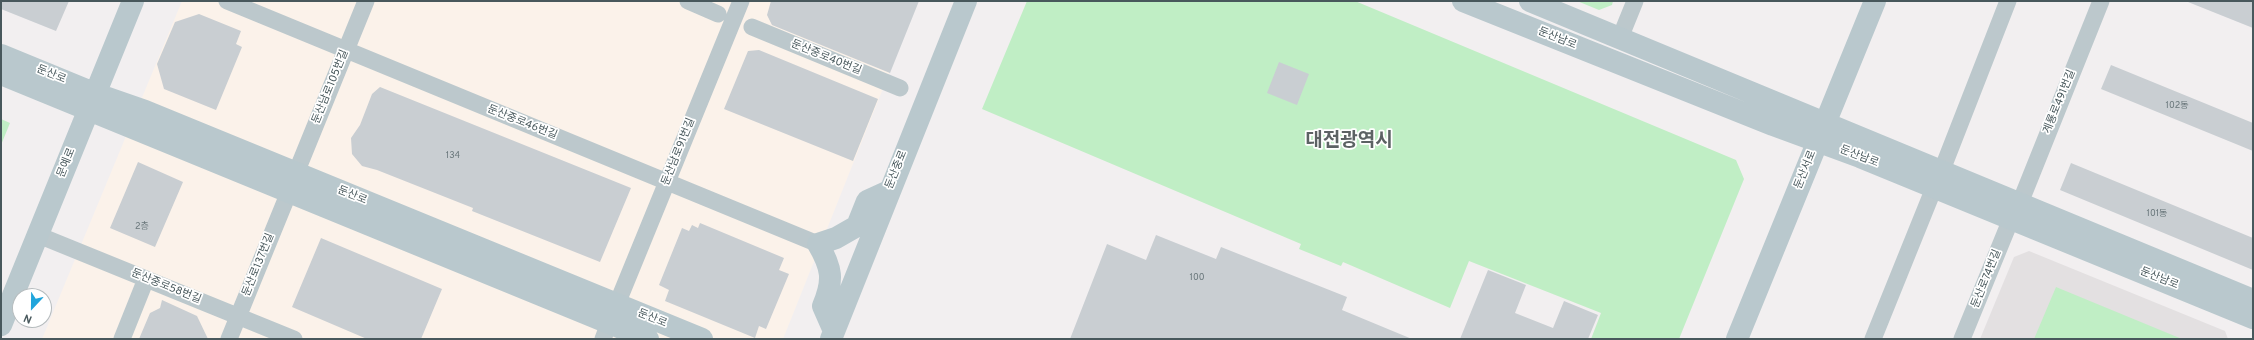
<!DOCTYPE html>
<html>
<head>
<meta charset="utf-8">
<style>
  body { margin:0 }
  #map { position:relative; width:2254px; height:340px; overflow:hidden; background:#f2eff0; font-family:Overpass,sans-serif }
  canvas { display:block }
  .frame { position:absolute; inset:0; border:2px solid #48585c; pointer-events:none }
  .north { position:absolute; left:12px; top:288px; width:40px; height:40px; box-sizing:border-box; background:#fff; border:1px solid #b6bcbe; border-radius:50%; rotate:202deg; font-size:11px; font-weight:700; line-height:16px; text-align:center; color:#48585c }
  .north::after { content:''; display:block; margin:auto; width:14px; height:18px; background:#20a5dc; clip-path:polygon(50% 0,100% 100%,50% 72%,0 100%) }
</style>
</head>
<body>
<div id="map">
<canvas width="2254" height="340"></canvas>
<div class="frame"></div>
<div class="north">N</div>
</div>
<script>
const ctx = document.querySelector('canvas').getContext('2d');
ctx.lineJoin = 'round';
function paint(path, color) { ctx.fillStyle = color; ctx.fill(path, 'evenodd'); }
function trace(path, color, width, dash) { ctx.strokeStyle = color; ctx.lineWidth = width; ctx.lineCap = dash ? 'butt' : 'round'; ctx.setLineDash(dash || []); ctx.stroke(path); }
function label(font, color, halo, rows, align = 'center') {
  ctx.font = font + ' Overpass,"Noto Sans KR",sans-serif'; ctx.lineWidth = 3.5; ctx.setLineDash([]); ctx.textBaseline = 'middle'; ctx.strokeStyle = halo; ctx.fillStyle = color; for (const [text, x, y, turn = 0] of rows) {
    ctx.save(); ctx.translate(x, y); ctx.rotate((+turn || 0) * Math.PI / 180); ctx.textAlign = isNaN(turn) ? turn : align; if (halo) ctx.strokeText(text, 0, 0); ctx.fillText(text, 0, 0); ctx.restore();
  }
}
const commercial = new Path2D(`
  M182,1H918L783,339H42Z`);
const education = new Path2D(`
  M2029,251L2225,331L2228,339H1980L2014,257Z`);
const green = new Path2D(`
  M1027,1H1355L1736,160L1744,179L1679,339H1591L1601,313L1469,261L1450,308L1343,262L1341,266L1299,249L1301,244L982,109Z
  M1577,1H1613L1612,5L1599,10Z
  M1,119L10,123L1,145Z
  M2056,287L2182,339H2034Z`);
const building = new Path2D(`
  M1,1H69L56,31L1,9Z
  M771,1H919L890,73L772,25L767,15Z
  M2253,1V28L2188,2V1Z
  M199,14L241,31L236,44L242,47L216,110L164,89L157,64L175,22Z
  M759,50L878,99L853,161L724,109L748,51Z
  M1279,62L1309,74L1297,105L1267,93Z
  M2111,65L2253,123V151L2101,89Z
  M380,87L631,188L600,262L472,211L473,208L377,170L362,166L352,154L351,138L360,125L372,94Z
  M138,162L183,182L155,247L110,228Z
  M2071,163L2253,238V270L2060,190Z
  M700,223L784,258L779,270L789,274L766,329L759,326L755,338L665,301L669,290L659,285L682,228L689,231L692,225L698,228Z
  M1156,235L1216,259L1221,247L1347,297L1342,310L1412,339H1070L1107,244L1146,260Z
  M321,238L442,289L421,339H367L292,307Z
  M1488,270L1526,285L1515,313L1553,328L1564,301L1598,315L1588,339H1460Z
  M162,300L197,316L208,339H139L150,313L160,308Z`);
const street = new Path2D(`
  M227,1L818,244
  M688,1L718,14
  M752,27L900,88
  M1620,38L1635,1
  M1942,170L2008,1
  M296,173L366,1
  M2020,203L2101,1
  M38,235L294,339
  M617,304L741,1
  M122,339L146,279
  M229,339L289,192
  M603,339L609,323
  M1873,339L1934,188
  M1962,339L2011,219`);
const secondary = new Path2D(`
  M1463,1L1773,125L1860,157L2253,318
  M1530,1L2253,300
  M1,55L96,94L145,111L702,339
  M1,74L648,339
  M1,325L133,1
  M834,331L823,306C834,280 832,268 818,244L836,238L857,226L867,201L889,191
  M831,339L966,1
  M1737,339L1875,1`);
const numberNames = [
  ["102동",2177,106],
  ["134",453,156],
  ["101동",2157,214],
  ["2층",142,227],
  ["100",1197,278]
];
const streetNames = [
  ["둔산남로",1557,39,22],
  ["둔산중로40번길",826,58,22],
  ["둔산로",51,75,22],
  ["둔산남로105번길",331,87,-68],
  ["계룡로491번길",2060,102,-68],
  ["둔산중로46번길",522,123,22],
  ["둔산남로91번길",679,152,-68],
  ["둔산남로",1859,157,21],
  ["문예로",67,163,-68],
  ["둔산중로",897,170,-68],
  ["둔산서로",1806,170,-68],
  ["둔산로",352,196,22],
  ["둔산로137번길",259,265,-68],
  ["둔산로74번길",1987,279,-68],
  ["둔산남로",2159,279,22],
  ["둔산중로58번길",166,287,22],
  ["둔산로",652,319,22]
];
const townNames = [
  ["대전광역시",1349,142]
];
paint(commercial, '#fbf2ea');
paint(education, '#e3e0e1');
paint(green, '#c0eec5');
paint(building, '#c9ced2');
trace(street, '#bcc8cc', 17);
trace(secondary, '#b9c8cd', 22);
label('9px', '#68767a', null, numberNames);
label('11px', '#48585c', '#fff', streetNames);
label('bold 19px', '#5c6264', '#fff', townNames);
</script>
</body>
</html>
